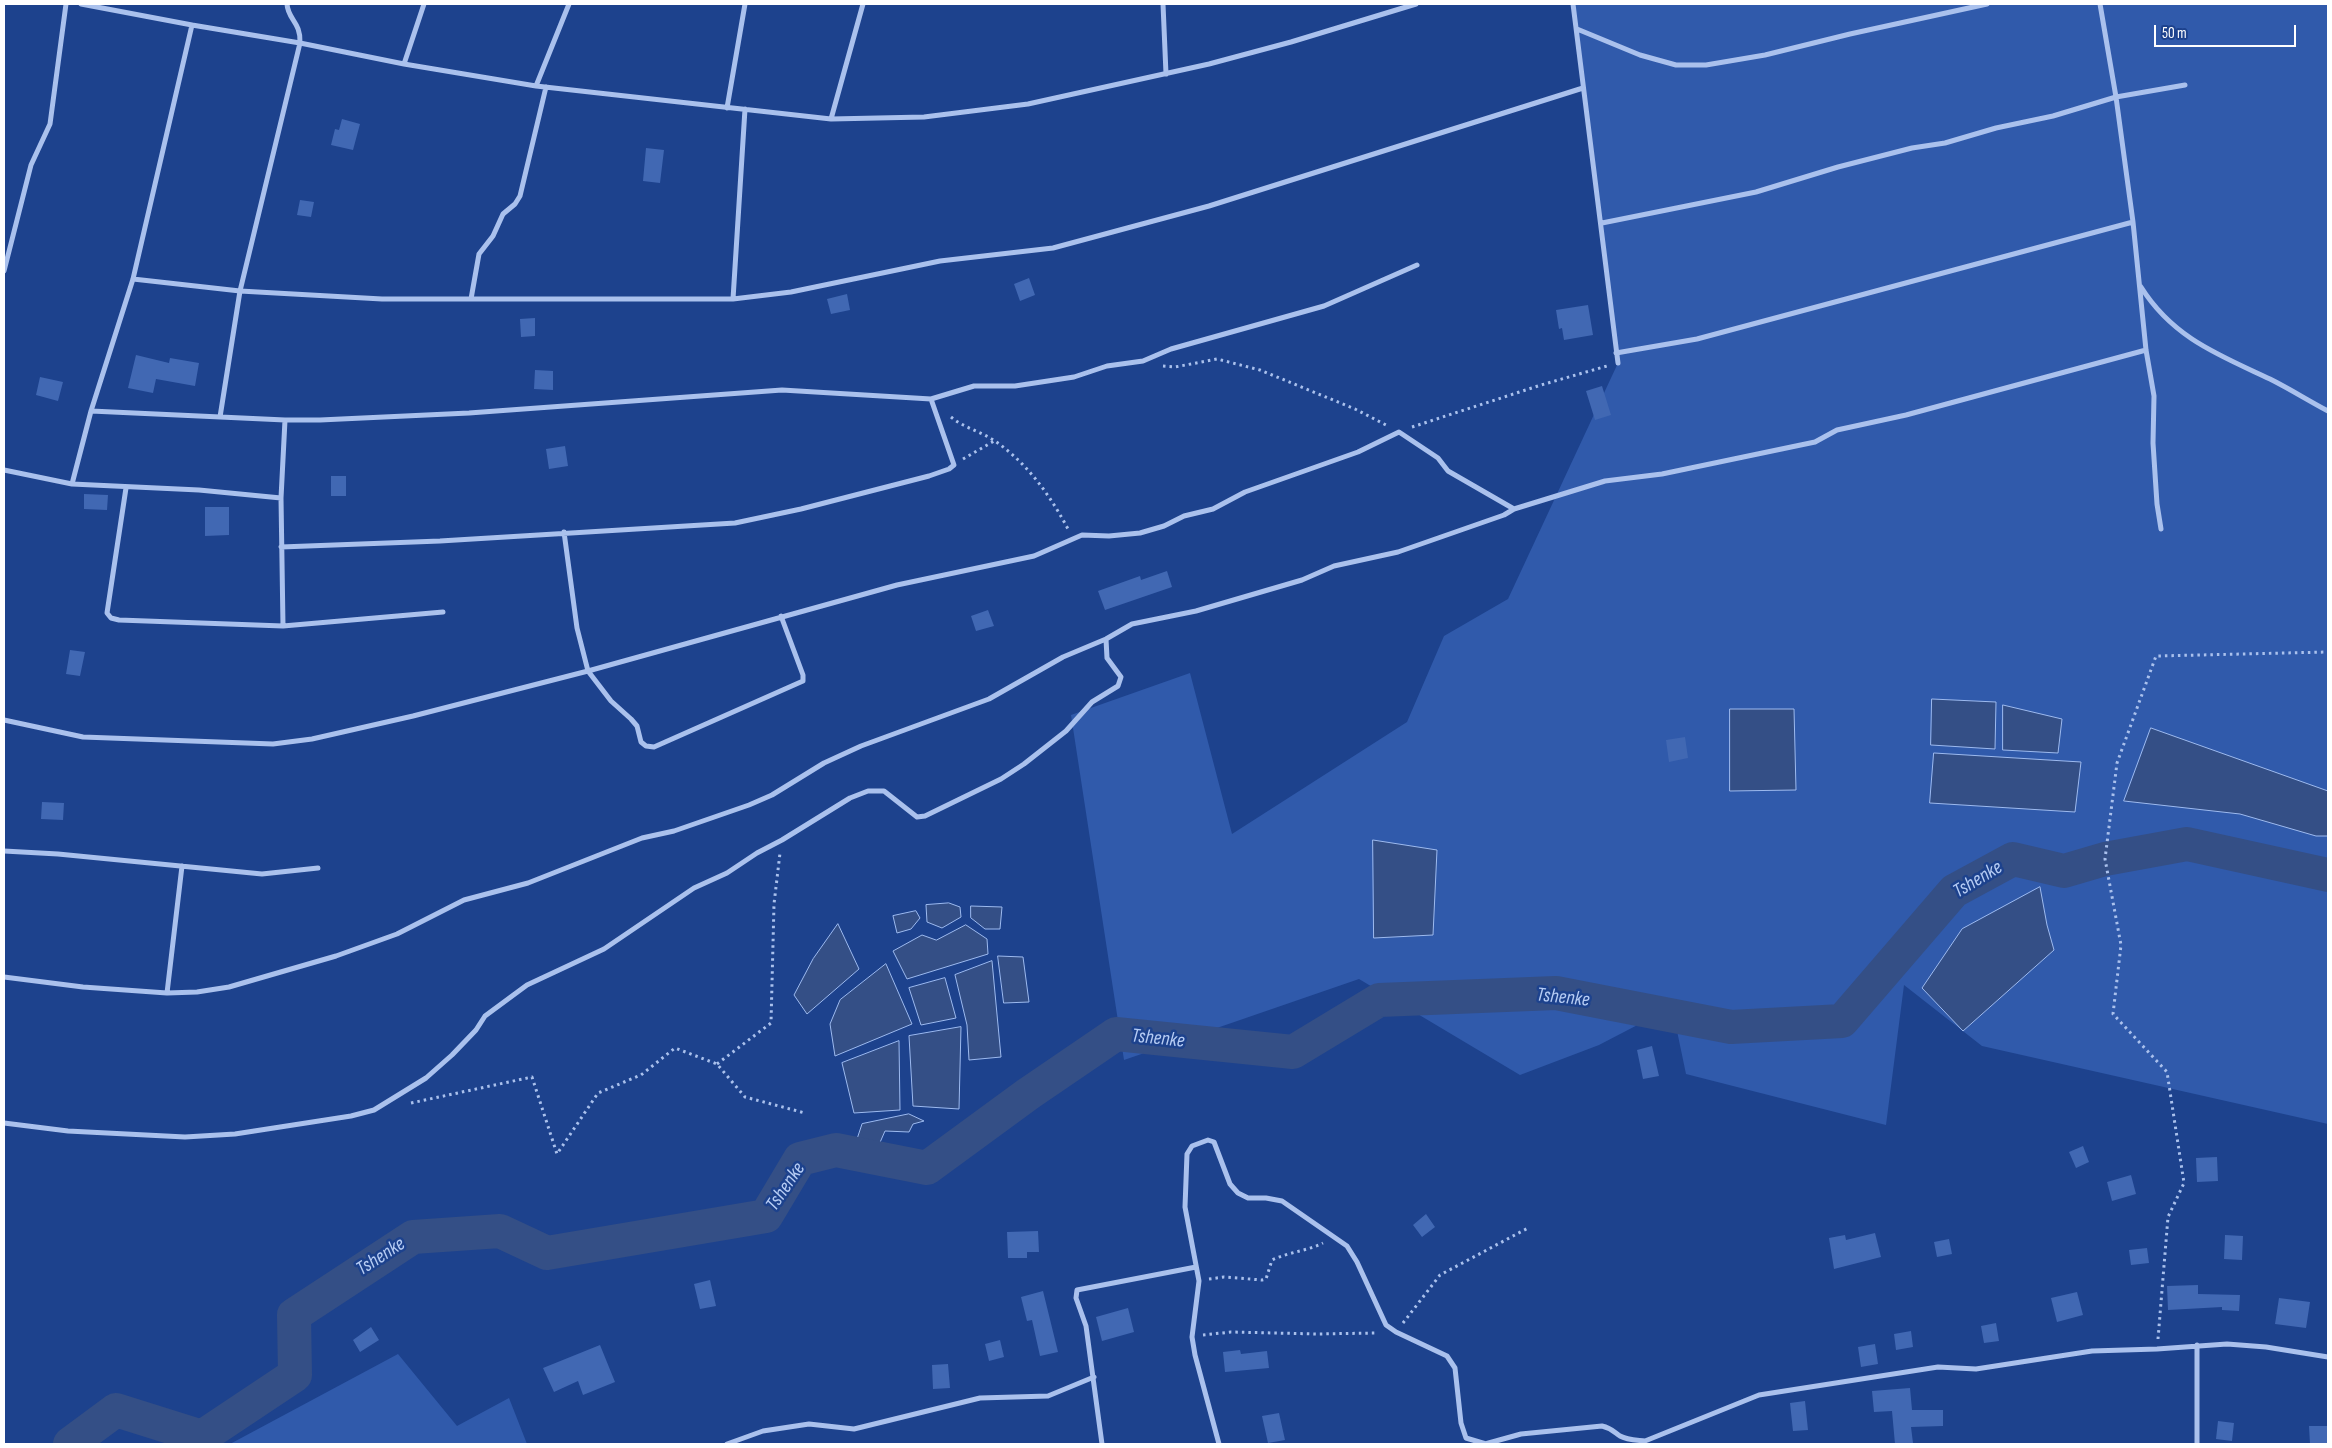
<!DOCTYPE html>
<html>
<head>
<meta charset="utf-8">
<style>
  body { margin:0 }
  #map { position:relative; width:2332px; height:1448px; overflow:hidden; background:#1d428d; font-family:"Sofia Sans Condensed",sans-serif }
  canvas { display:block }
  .frame { position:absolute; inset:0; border:5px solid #fff; pointer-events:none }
  .scale { position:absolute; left:2154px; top:25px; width:142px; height:22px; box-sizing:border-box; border:2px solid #fff; border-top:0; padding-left:6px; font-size:15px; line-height:18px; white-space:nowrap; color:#fff; -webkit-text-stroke:4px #1d428d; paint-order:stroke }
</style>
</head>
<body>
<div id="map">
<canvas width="2332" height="1448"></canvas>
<div class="frame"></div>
<div class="scale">50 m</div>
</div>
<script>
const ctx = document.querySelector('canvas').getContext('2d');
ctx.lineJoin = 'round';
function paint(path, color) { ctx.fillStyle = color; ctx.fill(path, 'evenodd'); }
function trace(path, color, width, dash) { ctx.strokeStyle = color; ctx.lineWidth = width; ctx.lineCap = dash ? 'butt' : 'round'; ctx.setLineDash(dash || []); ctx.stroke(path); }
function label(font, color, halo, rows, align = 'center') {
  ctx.font = font + ' "Sofia Sans Condensed",sans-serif'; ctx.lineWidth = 5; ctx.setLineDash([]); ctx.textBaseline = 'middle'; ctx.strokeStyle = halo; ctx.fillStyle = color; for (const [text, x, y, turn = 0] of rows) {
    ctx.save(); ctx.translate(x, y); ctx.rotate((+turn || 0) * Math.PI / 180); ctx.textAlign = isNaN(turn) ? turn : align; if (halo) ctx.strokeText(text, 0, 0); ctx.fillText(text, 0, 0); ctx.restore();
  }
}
const green = new Path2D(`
  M1573,4H2328V1124L1982,1046L1904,985L1886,1125L1686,1074L1672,1007L1599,1045L1520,1075L1359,979L1124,1060L1071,715L1190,673L1232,834L1407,722L1444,636L1508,599L1618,363Z
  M398,1354L457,1426L509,1398L527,1444H230Z`);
const water = new Path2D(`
  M1932,699L1996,702L1995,749L1931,745Z
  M2003,705L2062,719L2058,753L2003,750Z
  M1730,709H1794L1796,790L1730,791Z
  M2151,728L2328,791V836H2316L2240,814L2124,801Z
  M1934,753L2081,762L2075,812L1930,803Z
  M1373,840L1437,850L1433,935L1374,938Z
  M2040,887L2047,925L2054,950L1963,1031L1922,988L1962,929Z
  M949,903L960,907L961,917L942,928L927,922L926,905Z
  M971,906L1002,907L1000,929H985L971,918Z
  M916,911L920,918L911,929L897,933L893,916Z
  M838,924L859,969L807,1014L794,995L813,959Z
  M966,925L987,939L988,954L907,979L893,951L922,935L936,940Z
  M998,956L1023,957L1029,1002L1004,1003Z
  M992,961L1001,1057L969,1060L967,1025L955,975Z
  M886,964L912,1024L835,1056L830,1024L840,1000Z
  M945,978L956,1018L921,1025L909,988Z
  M961,1027L959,1109L913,1106L909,1036Z
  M899,1041L900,1110L854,1113L842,1063Z
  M909,1114L924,1121L913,1124L909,1132L885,1131L878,1147L857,1139L862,1124Z`);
const river = new Path2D(`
  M70,1444L116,1410L202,1437L295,1375L294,1315L413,1237L500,1231L547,1253L766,1216L800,1159L836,1150L927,1168L1028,1094L1116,1034L1293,1052L1379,1000L1556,993L1731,1027L1842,1021L1954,891L2013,859L2064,871L2105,859L2187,844L2328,875`);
const building = new Path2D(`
  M342,119L360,124L353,150L331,145L335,129L339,130Z
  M646,148L664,150L660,183L643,181Z
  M300,200L314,202L311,217L297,215Z
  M1029,278L1035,295L1020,301L1014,284Z
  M847,294L850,310L831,314L827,299Z
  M1588,305L1593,335L1564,340L1562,328L1559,329L1556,310Z
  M535,318V336L521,337L520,319Z
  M136,355L169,363L170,358L199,363L195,386L156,379L153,393L128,388Z
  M535,370L553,371V390L534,389Z
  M40,377L63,382L58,401L36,395Z
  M1602,386L1611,415L1595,420L1586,391Z
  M565,446L568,466L549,469L546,449Z
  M331,476H346V496H331Z
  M84,494L108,495L107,510L84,509Z
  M205,507H229V535L205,536Z
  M1167,571L1172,587L1105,610L1098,591L1140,576L1141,580Z
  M988,610L994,626L976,631L971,616Z
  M70,650L85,652L80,676L66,674Z
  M1685,737L1688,758L1669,762L1666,740Z
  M42,802L64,803L63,820L41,819Z
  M1652,1046L1659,1076L1643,1079L1637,1050Z
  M2083,1146L2089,1162L2076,1168L2069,1152Z
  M2217,1157L2218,1181L2197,1182L2196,1158Z
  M2131,1175L2136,1194L2112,1201L2107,1182Z
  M1426,1214L1435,1227L1422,1237L1413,1225Z
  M1038,1231L1039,1252H1027V1258H1008L1007,1232Z
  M1875,1233L1881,1257L1834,1269L1829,1238L1845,1235L1846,1240Z
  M2225,1235L2243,1236L2242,1260L2224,1259Z
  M1949,1239L1952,1254L1937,1257L1934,1242Z
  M2147,1248L2149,1263L2131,1265L2129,1250Z
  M710,1280L716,1306L700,1309L694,1284Z
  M2198,1285V1294L2240,1295L2239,1311L2222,1310V1307L2168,1310L2167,1286Z
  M1043,1291L1058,1352L1040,1356L1032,1320L1027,1321L1021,1297Z
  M2077,1292L2083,1315L2057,1322L2051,1298Z
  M2279,1298L2310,1302L2306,1328L2275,1324Z
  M1128,1308L1134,1332L1102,1341L1096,1317Z
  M1996,1323L1999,1341L1984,1343L1981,1326Z
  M371,1327L379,1340L360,1352L353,1340Z
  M1911,1331L1913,1347L1896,1350L1894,1334Z
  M1000,1340L1004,1357L989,1361L985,1344Z
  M1875,1344L1878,1364L1861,1367L1858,1347Z
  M600,1345L615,1382L583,1395L578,1381L554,1392L543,1368Z
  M1240,1350L1241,1354L1267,1351L1269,1368L1225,1372L1223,1352Z
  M948,1364L950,1388L933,1389L932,1365Z
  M1910,1388L1912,1410H1943V1426L1911,1427L1913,1443L1895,1444L1892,1411L1874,1412L1872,1391Z
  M1805,1401L1808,1430L1793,1431L1790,1403Z
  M1279,1413L1285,1440L1268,1443L1262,1416Z
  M2218,1421L2234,1423L2232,1441L2216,1439Z
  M2309,1426H2328V1444H2310Z`);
const path = new Path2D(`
  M1163,366L1175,367L1217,359L1260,370L1355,409L1386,425
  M951,417C964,428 980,431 995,441C1027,463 1050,495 1068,529
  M1412,427L1541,385L1607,366
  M963,459L994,441
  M717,1064L771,1023L774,904L780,853
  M411,1103L532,1077L557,1154L598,1093L641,1075L675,1048L717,1064L745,1097L805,1113
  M1209,1279L1224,1277L1262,1280L1266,1279L1272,1260C1289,1252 1307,1251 1323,1243
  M1403,1323L1440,1275L1528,1228
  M1203,1335L1231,1332L1317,1334L1376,1333
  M2158,1339L2168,1217L2184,1183L2167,1072L2113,1014L2121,945L2105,859L2117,763L2156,656L2328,652`);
const minor = new Path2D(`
  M81,4L192,25L300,43L404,64L536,86L831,119L924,117L1028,104L1209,64L1291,42L1416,4
  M1163,4L1166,74
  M1573,4L1618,363
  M2100,4L2116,97L2133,222L2146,350L2154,396L2153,443L2157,504L2161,529
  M1577,29L1640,55L1676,65H1706L1765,55L1850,34L1987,4
  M404,64L424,4
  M536,86L569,4
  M727,108L745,4
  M831,119L863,4
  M1602,223L1756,192L1838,167L1912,148L1945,143L1996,128L2053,116L2116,97L2185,85
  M4,271L31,165L50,124L66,4
  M133,279L240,291L382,299H733L791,292L940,261L1053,248L1209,206L1583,88
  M2141,287C2173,338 2219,355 2270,379C2290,389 2309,401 2328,411
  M471,299L479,254L493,236L503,214L515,204L520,196L546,87
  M733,299L745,109
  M1616,353L1697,339L2133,222
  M931,399L974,386H1015L1074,377L1107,366L1143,361L1171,349L1324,306L1417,265
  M91,411L285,420H320L469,413L782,390L931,399L954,465L949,469L929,476L801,509L735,523L440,541L281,547
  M220,417L240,291L300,43C301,22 288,20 287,4
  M4,470L72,484L199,490L281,498
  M72,484L91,411L133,279L192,25
  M126,488L107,613L111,618L119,620L283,626L281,498L285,420
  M564,532L577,628L588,671L611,701L631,719L637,726L641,742L646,746L654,747L803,681V675L781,616
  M283,626L443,612
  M4,720L83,737L273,744L312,739L413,716L588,671L897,585L1034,556L1082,535L1109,536L1140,533L1164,526L1184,516L1213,509L1245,492L1358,452L1399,432L1438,458L1448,471L1514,509
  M4,851L58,854L262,874L318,868
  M4,977L83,987L167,993L197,992L229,987L336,956L397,934L464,900L528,883L642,838L674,831L749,805L772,795L824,763L861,746L989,699L1063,657L1106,639L1132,624L1196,611L1302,580L1334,566L1398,552L1504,515L1514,509L1605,481L1662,474L1815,442L1837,430L1906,415L2146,350
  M167,993L182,866
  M4,1123L68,1131L185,1137L235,1134L351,1116L374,1110L426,1078L452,1055L476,1030L485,1016L527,985L604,949L694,888L727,873L757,853L782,840L850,798L868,791H884L917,817L925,816L1001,779L1024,764L1066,731L1092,702L1118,686L1121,677L1107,658L1106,639
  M2197,1345V1444
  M727,1444L763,1431L809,1424L854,1429L980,1398L1048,1396L1094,1377
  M1102,1444L1086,1326L1076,1298L1077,1290L1196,1267
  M1219,1444L1195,1355L1192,1337L1199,1281L1185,1207L1187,1154L1192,1146L1208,1140L1214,1142L1230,1184L1238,1193L1248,1198H1266L1282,1201L1347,1246L1357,1262L1386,1325L1396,1332L1447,1356L1455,1368L1461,1423L1466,1438L1486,1444
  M1485,1444L1521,1434L1602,1426C1611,1428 1613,1431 1620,1436C1627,1440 1637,1440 1645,1441L1759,1395L1938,1367L1976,1369L2092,1351L2157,1349L2227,1344L2266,1347L2328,1357`);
const waterNames = [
  ["Tshenke",1978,880,-31],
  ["Tshenke",1563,998,6],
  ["Tshenke",1158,1039,6],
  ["Tshenke",786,1187,-56],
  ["Tshenke",381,1257,-33]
];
paint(green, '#305aab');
paint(water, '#344f86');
trace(water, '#9dbaef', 1);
trace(river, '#344f86', 34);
paint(building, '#4168b3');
trace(path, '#aac1ed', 3, [2.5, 4]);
trace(minor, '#aac1ed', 5);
label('italic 20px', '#b6ccf4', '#1d428d', waterNames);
</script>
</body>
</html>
